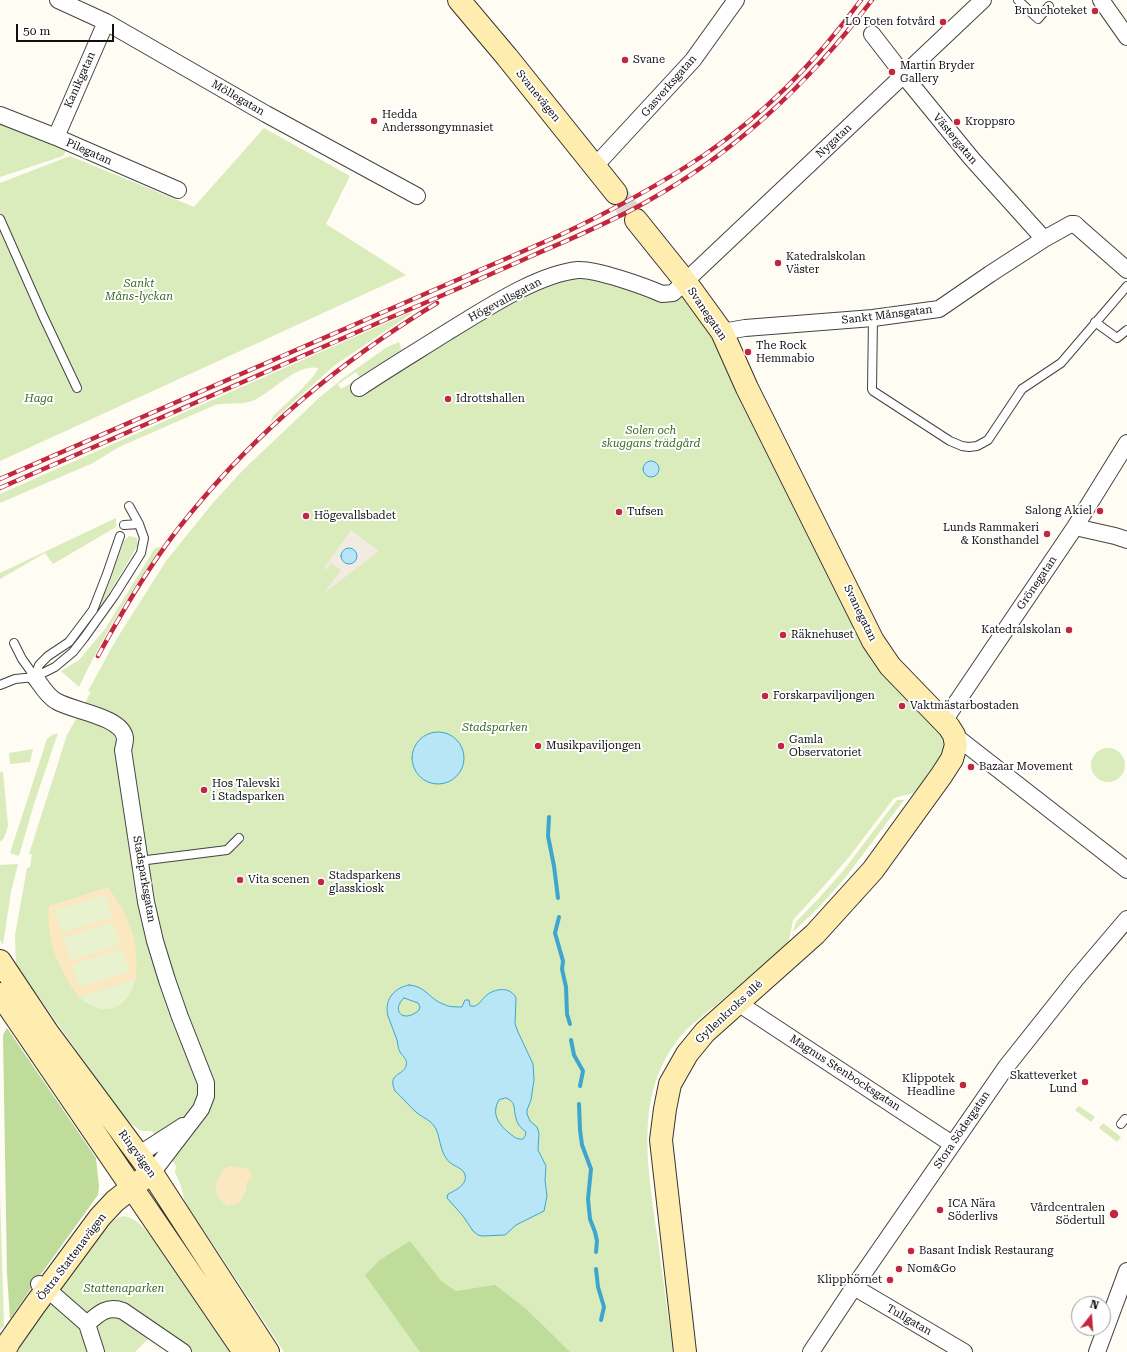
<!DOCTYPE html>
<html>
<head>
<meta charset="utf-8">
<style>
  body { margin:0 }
  #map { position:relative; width:1127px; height:1352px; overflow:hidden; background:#fffcf4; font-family:"Roboto Serif",serif }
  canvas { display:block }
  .north { position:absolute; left:1071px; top:1296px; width:40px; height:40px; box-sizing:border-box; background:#fff; border:1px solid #9f9f9f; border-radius:50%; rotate:17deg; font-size:11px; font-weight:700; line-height:16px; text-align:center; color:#101010 }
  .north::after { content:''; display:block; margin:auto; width:14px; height:18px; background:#c3263f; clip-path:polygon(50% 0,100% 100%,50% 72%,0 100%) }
  .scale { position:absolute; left:16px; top:24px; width:98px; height:18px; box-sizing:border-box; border:2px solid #101010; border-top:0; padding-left:5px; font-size:12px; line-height:14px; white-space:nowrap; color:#101010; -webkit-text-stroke:3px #fff; paint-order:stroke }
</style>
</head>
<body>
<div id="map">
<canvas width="1127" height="1352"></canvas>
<div class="north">N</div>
<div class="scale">50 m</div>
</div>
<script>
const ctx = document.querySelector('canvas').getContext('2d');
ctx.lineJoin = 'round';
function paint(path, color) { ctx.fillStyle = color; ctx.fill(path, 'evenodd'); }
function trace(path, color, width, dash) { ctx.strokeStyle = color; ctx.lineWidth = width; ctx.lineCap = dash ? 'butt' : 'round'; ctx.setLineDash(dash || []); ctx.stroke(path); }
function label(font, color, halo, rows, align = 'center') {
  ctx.font = font + ' "Roboto Serif",serif'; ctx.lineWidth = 4; ctx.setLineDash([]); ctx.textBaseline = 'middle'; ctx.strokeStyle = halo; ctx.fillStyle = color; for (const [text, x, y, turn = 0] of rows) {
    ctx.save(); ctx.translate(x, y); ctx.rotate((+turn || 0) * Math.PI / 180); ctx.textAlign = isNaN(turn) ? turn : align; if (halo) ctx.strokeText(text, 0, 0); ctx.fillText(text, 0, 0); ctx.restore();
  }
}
const green = new Path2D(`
  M0,122L68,148L63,156L0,177Z
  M264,128L350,176L326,224L406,275L0,461V183L70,156L194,207Z
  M574,279L598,280L682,289L711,329L760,434L943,736L944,743L943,752L920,791L894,798L849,857L823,887L793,920L788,945L689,1027C632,1085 647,1161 657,1234C662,1274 668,1313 673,1352H284L221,1256L185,1203L181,1186L175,1172L176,1166L152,1131H141L126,1120L16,965L15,935L27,868L30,867L32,854H29L67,735L91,692L88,691L116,640L166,561L212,504L243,470L320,397L342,379L387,347L399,342L402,351L537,289L562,280ZM356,372L360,378L341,389L338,384Z
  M411,312L412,313L335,365L270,423L273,416C281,408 317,377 318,368C296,363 272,393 252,401C241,405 227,402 215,405L119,447L93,463L0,503V494Z
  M116,518V527L53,564L45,553L0,579V573Z
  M129,536L137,538L138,545L98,612L96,610L109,584L124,541Z
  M159,547L162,548C130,592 102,638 79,687L61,671L79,660L105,629L155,548Z
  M58,733L34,804L19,856L10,853L47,739L52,735Z
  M1091 765a17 17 0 1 1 34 0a17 17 0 1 1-34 0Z
  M33,749L30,762L10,764L9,753Z
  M0,772H3L8,826L4,838L0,842Z
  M897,800H904L845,878L821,905L793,932L796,922L820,897L843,871Z
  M18,864L11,892L3,945L0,940V865Z
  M1079,1106L1095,1117L1091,1122L1075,1110Z
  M1103,1123L1121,1137L1117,1142L1099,1128Z
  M0,1192L4,1326L0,1330Z
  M123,1216C137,1218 143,1227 151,1237L229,1352H183L154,1333L135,1352H17L18,1345L60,1288L110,1223L117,1218Z`);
const forest = new Path2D(`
  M7,1028L96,1158L99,1187L98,1195L36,1281L10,1319L7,1274L3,1035Z
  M410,1241L442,1282L456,1291L495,1285L525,1308L570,1352H420L365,1275L380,1260Z`);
const sand = new Path2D(`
  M108,887C129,916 140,942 136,979L79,997C59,971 45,939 49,906Z
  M229,1166L248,1168L253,1176L247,1182L246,1191L239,1203L228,1206C224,1204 221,1201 218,1197C213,1187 219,1171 229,1166Z`);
const pitch = new Path2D(`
  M105,895L112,917L62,933L55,910Z
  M113,922L120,945L71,960L64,937Z
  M122,949L129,972L79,987L72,965Z
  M136,979C127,1010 104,1019 79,997Z`);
const plaza = new Path2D(`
  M351,530L379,551L323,594L341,570L331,563L326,570L324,568ZM348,548L353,549L357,558L353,562L342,554L345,549Z`);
const water = new Path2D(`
  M643 469a8 8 0 1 1 16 0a8 8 0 1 1-16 0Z
  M341 556a8 8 0 1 1 16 0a8 8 0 1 1-16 0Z
  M412 758a26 26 0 1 1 52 0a26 26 0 1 1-52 0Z
  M409,985C426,986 429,999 443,1004C448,1007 456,1007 462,1007L465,1000H469L470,1006C479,1008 481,999 488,994C497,988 511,987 516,998L515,1024L518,1032L533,1064L534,1080L531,1100L527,1110V1114L530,1121L537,1127L539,1133L538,1150L546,1166L545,1180L547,1196L544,1211L516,1225L505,1235L482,1236L478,1235L473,1231L463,1216L447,1198L448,1194C457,1190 471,1182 463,1171C458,1166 450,1165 446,1158C440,1149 440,1138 436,1129C432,1121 424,1118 417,1113C409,1106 403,1098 395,1091C387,1073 403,1076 406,1066C408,1059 403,1057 400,1052C398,1049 398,1044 397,1040C394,1032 391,1024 388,1016C384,1001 393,988 409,985ZM404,998L418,1003L420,1007L419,1010C404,1024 390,1011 404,998ZM506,1098C517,1102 513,1109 516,1118C517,1124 521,1128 526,1132L525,1136L523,1139C517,1140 513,1136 509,1133C498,1124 491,1113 499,1100Z`);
const stream = new Path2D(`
  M549,817L548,836L554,866L558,898
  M559,917L555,933L563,961L562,969L566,987L567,1014L570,1024
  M571,1040L574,1055L583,1071L580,1086
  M579,1104L580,1130L582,1145L591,1169L588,1199L590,1219L595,1232L597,1241L596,1252
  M596,1269L598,1287L604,1307L601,1320`);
const secondaryTunnel = new Path2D(`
  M616,193L636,220`);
const lane = new Path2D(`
  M1018,0L1038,19L1049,6
  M0,219L43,316L77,388
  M873,318L872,389L873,391L950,441L962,446L969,447L977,446L988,440L1022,389L1061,363L1127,286
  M1095,322L1117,338L1127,330
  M124,525L139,524
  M14,643L22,659L35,677
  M35,677L39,665L48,656L69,642L93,610L107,574L120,536
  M0,685L15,679L35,677L55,667L73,652L84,638L114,596L141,553L144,538L139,524L129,506
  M139,861L227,850L239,838
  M1121,1124L1125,1119`);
const street = new Path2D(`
  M58,0L106,22L266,114L417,196
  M1101,0L1127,37
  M872,34L910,83L972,159L1044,239
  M0,115L56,137L178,190
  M56,137L106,22
  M595,166L693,60L736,0
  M722,332L745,328L873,318L939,309L990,274L1044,239L1071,224H1075L1078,227L1127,270
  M359,388C389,368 419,350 449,331C484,310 537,274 578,270C596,269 644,286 662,294L673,293L983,0
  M1075,527L1115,536L1127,540
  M35,677C41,685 47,696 56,701C72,711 122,716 125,738C125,741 124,746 123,750L146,902L155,941L167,980L180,1017L206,1083V1096L201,1109L152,1173
  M944,721L1075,527L1127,443
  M954,735L1127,870
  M738,1003L952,1144
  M138,1155L183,1126
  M39,1284L47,1289L87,1324L96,1352
  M854,1287L964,1352
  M87,1324C98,1314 107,1305 123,1311L183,1352
  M811,1352L854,1287L1006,1067L1076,979L1127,919
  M1097,1352L1127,1271`);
const secondary = new Path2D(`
  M459,0L507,57L616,193
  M636,220L685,281L722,332L747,388L873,641L890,666L949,727L954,735L956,745L952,759L941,776L873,870L815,934L705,1032L687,1054L670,1084L665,1109L661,1140L685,1352
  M0,961L48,1033L152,1173L268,1352
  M0,994L244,1352
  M4,1352L9,1342L35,1305L100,1217L115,1201L143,1179`);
const rail = new Path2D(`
  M0,479L558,236C609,212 658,186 704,155C765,114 818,59 861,0
  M0,488C129,432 258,376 387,319C437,298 487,276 536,254C573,238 611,222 646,202C737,152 810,82 872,0
  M98,656C125,606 154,557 190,514C259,429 344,359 437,303`);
const markers = [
  [1095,11,4,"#c3263f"],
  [943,22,4,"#c3263f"],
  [625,60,4,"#c3263f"],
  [892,72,4,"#c3263f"],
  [374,121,4,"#c3263f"],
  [957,122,4,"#c3263f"],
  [778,263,4,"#c3263f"],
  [748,352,4,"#c3263f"],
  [448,399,4,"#c3263f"],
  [1100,511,4,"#c3263f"],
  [619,512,4,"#c3263f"],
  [306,516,4,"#c3263f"],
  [1047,534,4,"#c3263f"],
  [1069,630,4,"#c3263f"],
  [783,635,4,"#c3263f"],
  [765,696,4,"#c3263f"],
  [902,706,4,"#c3263f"],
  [538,746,4,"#c3263f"],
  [781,746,4,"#c3263f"],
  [971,767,4,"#c3263f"],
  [204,790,4,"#c3263f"],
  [240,880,4,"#c3263f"],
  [321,882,4,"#c3263f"],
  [1085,1082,4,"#c3263f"],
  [963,1085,4,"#c3263f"],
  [940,1210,4,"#c3263f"],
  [1114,1214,5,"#c3263f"],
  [911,1251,4,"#c3263f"],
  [899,1269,4,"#c3263f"],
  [890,1280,4,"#c3263f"]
];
const poiNames = [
  ["Brunchoteket",1087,11,"right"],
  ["LO Foten fotvård",935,22,"right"],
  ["Svane",633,60],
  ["Martin Bryder",900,66],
  ["Gallery",900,79],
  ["Hedda",382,115],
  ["Anderssongymnasiet",382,128],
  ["Kroppsro",965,122],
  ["Katedralskolan",786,257],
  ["Väster",786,270],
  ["The Rock",756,346],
  ["Hemmabio",756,359],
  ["Idrottshallen",456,399],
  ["Salong Akiel",1092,511,"right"],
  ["Tufsen",627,512],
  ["Högevallsbadet",314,516],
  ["Lunds Rammakeri",1039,528,"right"],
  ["& Konsthandel",1039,541,"right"],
  ["Katedralskolan",1061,630,"right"],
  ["Räknehuset",791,635],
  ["Forskarpaviljongen",773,696],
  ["Vaktmästarbostaden",910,706],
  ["Gamla",789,740],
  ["Observatoriet",789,753],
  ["Musikpaviljongen",546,746],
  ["Bazaar Movement",979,767],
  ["Hos Talevski",212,784],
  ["i Stadsparken",212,797],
  ["Stadsparkens",329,876],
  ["glasskiosk",329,889],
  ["Vita scenen",248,880],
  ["Skatteverket",1077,1076,"right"],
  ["Lund",1077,1089,"right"],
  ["Klippotek",955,1079,"right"],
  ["Headline",955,1092,"right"],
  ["ICA Nära",948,1204],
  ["Söderlivs",948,1217],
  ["Vårdcentralen",1105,1208,"right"],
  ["Södertull",1105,1221,"right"],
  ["Basant Indisk Restaurang",919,1251],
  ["Nom&Go",907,1269],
  ["Klipphörnet",882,1280,"right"]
];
const streetNames = [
  ["Kanikgatan",80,80,-66],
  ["Gasverksgatan",669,86,-49],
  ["Svanevägen",538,96,51],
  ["Möllegatan",238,98,30],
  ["Västergatan",955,139,50],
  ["Nygatan",834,141,-43],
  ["Pilegatan",89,152,24],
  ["Högevallsgatan",505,300,-28],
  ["Svanegatan",707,314,56],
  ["Sankt Månsgatan",887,315,-7],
  ["Grönegatan",1037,583,-56],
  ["Svanegatan",860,613,64],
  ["Stadsparksgatan",144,879,80],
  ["Gyllenkroks allé",729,1012,-43],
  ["Magnus Stenbocksgatan",845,1073,33],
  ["Stora Södergatan",962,1130,-56],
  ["Ringvägen",137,1154,54],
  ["Östra Stattenavägen",72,1257,-53],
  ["Tullgatan",909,1320,30]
];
const parkNames = [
  ["Sankt",139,284],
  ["Måns-lyckan",139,297],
  ["Haga",39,399],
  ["Solen och",651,431],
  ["skuggans trädgård",651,444],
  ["Stadsparken",495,728],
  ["Stattenaparken",124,1289]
];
paint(green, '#daebbc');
paint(forest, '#c0dc9b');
paint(sand, '#fbe7c0');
paint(pitch, '#e9f2ce');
paint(plaza, '#f1ebe1');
paint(water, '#b8e6f7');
trace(water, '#3ea5cf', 1);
trace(stream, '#3ea5cf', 4);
trace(secondaryTunnel, '#dbd9d2', 22, [22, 11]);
trace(lane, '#434343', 10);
trace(street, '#434343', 18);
trace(secondary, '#323232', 24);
trace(lane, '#fff', 8);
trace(street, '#fff', 16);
trace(secondary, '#ffedaf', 22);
trace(rail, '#c3263f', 4.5);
trace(rail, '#fff', 3, [9]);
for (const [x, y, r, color] of markers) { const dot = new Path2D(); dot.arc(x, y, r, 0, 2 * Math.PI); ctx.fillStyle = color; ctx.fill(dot); trace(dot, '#fff', 1.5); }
label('11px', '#101010', '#fff', poiNames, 'left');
label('11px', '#101010', '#fff', streetNames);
label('italic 11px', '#376a1f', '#fff', parkNames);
</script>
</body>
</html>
